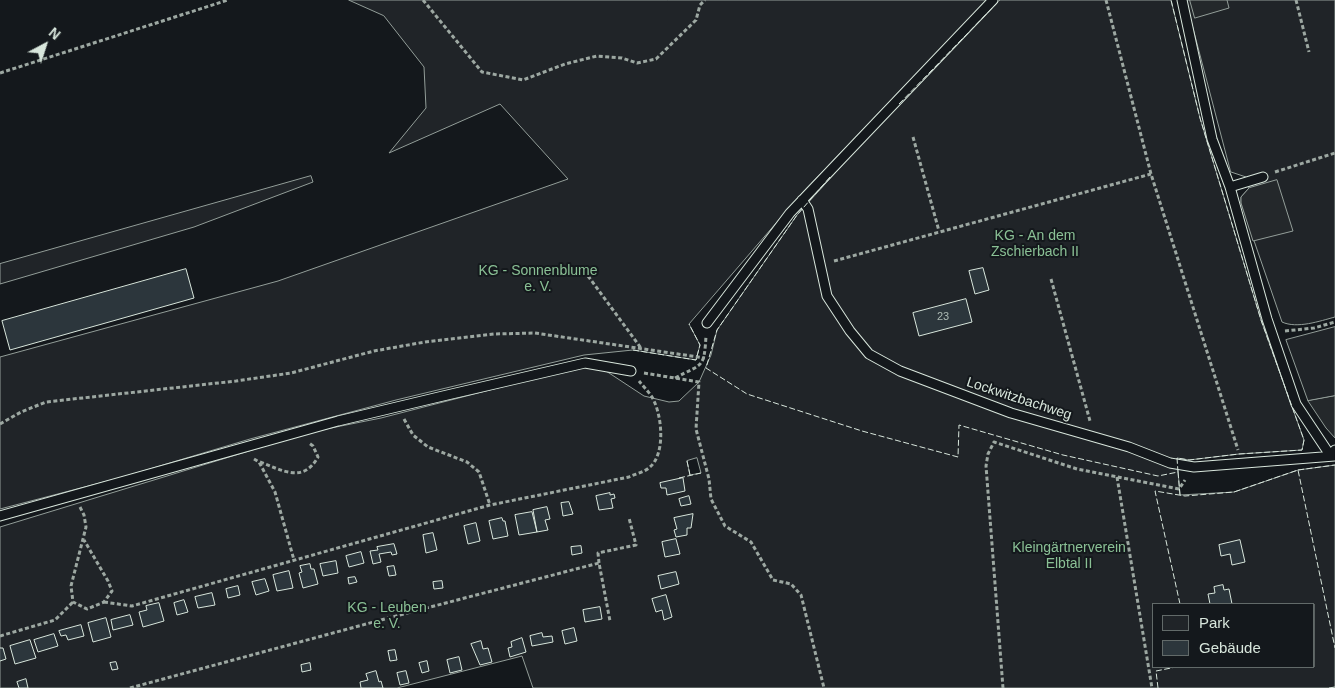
<!DOCTYPE html>
<html>
<head>
<meta charset="utf-8">
<style>
  body { margin:0 }
  #map { position:relative; width:1335px; height:688px; overflow:hidden; background:#14181c; font-family:Arial,sans-serif }
  canvas { display:block }
  .legend { position:absolute; left:1152px; top:603px; width:162px; height:65px; box-sizing:border-box; background:#14181c; border:1px solid #626a69; margin:0; padding:6px 9px; list-style:none; font-size:15px; color:#d8e6dc }
  .legend li { display:flex; align-items:center; gap:10px; height:25px }
  .legend b { width:25px; border:1px solid #626a69 }
  .north { position:absolute; left:20px; top:20px; width:50px; height:50px; -webkit-text-stroke:4px #14181c; paint-order:stroke; rotate:40deg; font-size:14px; font-weight:700; line-height:20px; text-align:center; color:#d8e6dc }
  .north::after { content:''; display:block; margin:auto; width:18px; height:22px; background:#d8e6dc; clip-path:polygon(50% 0,100% 100%,50% 72%,0 100%) }
</style>
</head>
<body>
<div id="map">
<canvas width="1335" height="688"></canvas>
<ul class="legend">
<li><b style="height:14px;background:#202428"></b>Park</li>
<li><b style="height:14px;background:#2c363c"></b>Gebäude</li>
</ul>
<div class="north">N</div>
</div>
<script>
const ctx = document.querySelector('canvas').getContext('2d');
ctx.lineJoin = 'round';
function paint(path, color) { ctx.fillStyle = color; ctx.fill(path, 'evenodd'); }
function trace(path, color, width, dash) { ctx.strokeStyle = color; ctx.lineWidth = width; ctx.lineCap = dash ? 'butt' : 'round'; ctx.setLineDash(dash || []); ctx.stroke(path); }
function label(font, color, halo, rows, align = 'center') {
  ctx.font = font + ' Arial,sans-serif'; ctx.lineWidth = 4; ctx.setLineDash([]); ctx.textBaseline = 'middle'; ctx.strokeStyle = halo; ctx.fillStyle = color; for (const [text, x, y, turn = 0] of rows) {
    ctx.save(); ctx.translate(x, y); ctx.rotate((+turn || 0) * Math.PI / 180); ctx.textAlign = isNaN(turn) ? turn : align; if (halo) ctx.strokeText(text, 0, 0); ctx.fillText(text, 0, 0); ctx.restore();
  }
}
const green = new Path2D(`
  M349,0H987L802,193L689,324L700,345L696,360L633,350L584,355L396,400L250,439L123,477L0,509V357L278,281L568,179L500,104L389,153L426,108L424,67L384,16Z
  M1000,0H1171L1200,118L1238,244L1261,320L1304,440L1302,450L1239,454L1189,460L1177,458L1180,495L1234,492L1298,470L1335,465V688H533L522,656L397,688H0V527L311,432L381,418L583,366L606,371L644,396L669,402L679,401L699,382L711,355L717,330L797,215L874,130ZM697,458L701,473L690,475L687,461ZM1154,604H1314V667H1154Z
  M1186,0H1335V317C1320,321 1297,329 1282,322L1241,203V197L1249,188L1246,177L1231,172Z
  M311,176L313,182L194,227L0,284V264Z
  M1335,327V396L1308,401L1286,340Z`);
const parking = new Path2D(`
  M1190,0H1227L1229,8L1195,18Z
  M1277,180L1293,231L1253,241L1241,203V197L1249,188Z
  M1335,396V438L1326,428L1308,401Z`);
const building = new Path2D(`
  M983,268L989,290L975,294L969,271Z
  M186,269L194,298L10,350L2,321Z
  M966,299L972,322L919,336L913,313Z
  M683,478L685,491L667,495L666,488H661L660,483Z
  M610,493V495L614,494L615,498L611,499L613,508L599,510L596,496Z
  M689,496L691,504L681,506L679,499Z
  M569,502L573,514L563,516L561,503Z
  M547,507L550,519L545,520L548,530L537,532L533,510Z
  M532,512L537,532L519,535L515,515Z
  M693,514L691,528H687V535L676,537L674,530L677,529L674,518Z
  M502,518L503,521H505L508,536L493,539L489,521Z
  M476,523L480,541L468,544L464,526Z
  M433,533L437,550L426,553L423,535Z
  M676,539L680,554L665,557L662,542Z
  M1240,540L1245,562L1232,565L1230,554L1221,556L1219,545Z
  M394,544L397,554L392,555L391,552L379,554L381,562L373,564L370,551L378,550L377,547Z
  M581,546L582,553L572,555L571,547Z
  M361,552L364,563L349,567L346,556Z
  M336,561L338,573L323,576L320,564Z
  M310,564L311,569H314L318,584L303,588L299,573L302,572L300,566Z
  M394,566L396,575L389,576L387,567Z
  M289,571L293,588L277,591L273,575Z
  M676,572L679,584L661,589L658,576Z
  M355,577L357,582L349,584L348,578Z
  M265,579L269,591L256,595L252,582Z
  M442,581L443,588L434,589L433,582Z
  M1223,585L1224,590L1229,589L1232,604H1210L1208,594L1215,593L1214,587Z
  M238,586L240,595L228,598L226,589Z
  M212,593L215,605L198,608L195,597Z
  M666,595L672,617L664,620L662,610L656,612L652,599Z
  M184,600L188,612L177,615L174,603Z
  M159,603L164,621L143,627L139,612L147,610L146,606Z
  M600,607L602,619L585,622L583,610Z
  M130,615L133,625L113,630L111,620Z
  M106,618L111,637L93,642L88,623Z
  M81,625L84,636L68,640L66,635L61,636L59,631Z
  M574,628L577,641L565,644L562,631Z
  M542,633L543,637L552,636L553,642L532,646L530,636Z
  M54,634L58,646L38,652L34,640Z
  M522,638L526,652L510,657L508,648L512,647L511,642Z
  M30,640L36,658L15,664L10,646Z
  M481,641L483,649L488,648L492,662L480,665L471,644Z
  M0,648H3L6,659L0,661Z
  M395,650L397,660L390,661L388,651Z
  M459,657L462,670L450,673L447,660Z
  M427,661L429,671L422,673L419,663Z
  M116,662L118,669L112,670L110,663Z
  M310,663L311,670L302,672L301,665Z
  M376,671L379,682L381,681L383,688H361L360,682L368,680L366,674Z
  M406,671L409,683L400,685L397,673Z
  M26,679L28,688H19L17,682Z`);
const path = new Path2D(`
  M423,0L482,72L523,80L565,64L597,56L622,58L637,63L656,59L696,20L700,5L705,0
  M1106,0L1151,174L1238,450
  M1296,0L1309,52
  M0,73L228,0
  M913,137L939,231
  M1275,172L1335,153
  M834,261L1151,174
  M588,276L641,348
  M1051,279L1090,421
  M1285,331L1314,328L1335,322
  M644,373L699,382L696,429L709,479L711,499L725,526L751,542L773,580L791,584L801,595L824,688
  M675,378C703,363 704,369 706,336
  M404,419L413,435L428,447L467,462L479,472L490,505
  M0,424L21,412L46,402L236,381L291,373L374,351L425,342L494,334L535,333L705,358
  M254,459L259,462L275,492L294,560
  M260,462C282,470 303,484 318,457L313,446L309,443
  M1117,477L1152,688
  M80,507L84,515L86,527L71,586L73,602L87,609L104,602L112,591L108,581L84,540
  M599,563L598,553L636,545L629,518
  M104,602L132,606L490,505L629,477C635,474 645,472 650,467C666,453 662,414 652,397C648,391 643,386 639,381
  M0,636L55,620L73,602
  M130,688L392,617L599,563L610,621
  M1003,688L986,466L988,454L994,442L1077,469L1179,489L1185,480`);
const service = new Path2D(`
  M1182,0L1212,139L1230,187L1267,319L1296,404L1330,455L1335,450
  M1230,187L1263,177
  M802,200L808,209L827,296L850,331L869,354L900,371L1011,413L1129,447L1170,463L1194,467L1335,456
  M707,323L790,213L993,0
  M0,516L338,421L443,396L585,363L631,371`);
const fence = new Path2D(`
  M899,104L1000,0
  M830,177L797,215L717,330L706,368L747,394L862,431L958,457L959,425L1063,455L1158,476L1178,472L1177,458L1189,460L1239,454L1302,450L1304,440L1261,320L1238,244L1200,118L1171,0
  M633,350L696,360L700,345L689,324
  M687,461L690,475
  M1298,470L1335,465
  M1178,472L1180,495
  M679,478L701,473
  M1180,604L1155,491L1185,496L1234,492L1298,470L1335,648
  M1158,688L1156,671L1176,667
  M1329,688L1335,687`);
const numberNames = [
  ["23",943,317]
];
const parkNames = [
  ["KG - An dem",1035,236],
  ["Zschierbach II",1035,252],
  ["KG - Sonnenblume",538,271],
  ["e. V.",538,287],
  ["Kleingärtnerverein",1069,548],
  ["Elbtal II",1069,564],
  ["KG - Leuben",387,608],
  ["e. V.",387,624]
];
const streetNames = [
  ["Lockwitzbachweg",1019,399,18]
];
paint(green, '#202428');
trace(green, '#939e99', 1);
paint(parking, '#24282b');
trace(parking, '#939e99', 1);
paint(building, '#2c363c');
trace(building, '#d8e6dc', 1);
trace(service, '#d8e6dc', 11);
trace(path, '#9da8a2', 3, [4, 2.5]);
trace(service, '#14181c', 9);
trace(fence, '#d8e6dc', 1, [6, 2.5]);
label('11px', '#adbab4', null, numberNames);
label('14px', '#8ac095', '#14181c', parkNames);
label('14px', '#d8e6dc', '#14181c', streetNames);
</script>
</body>
</html>
